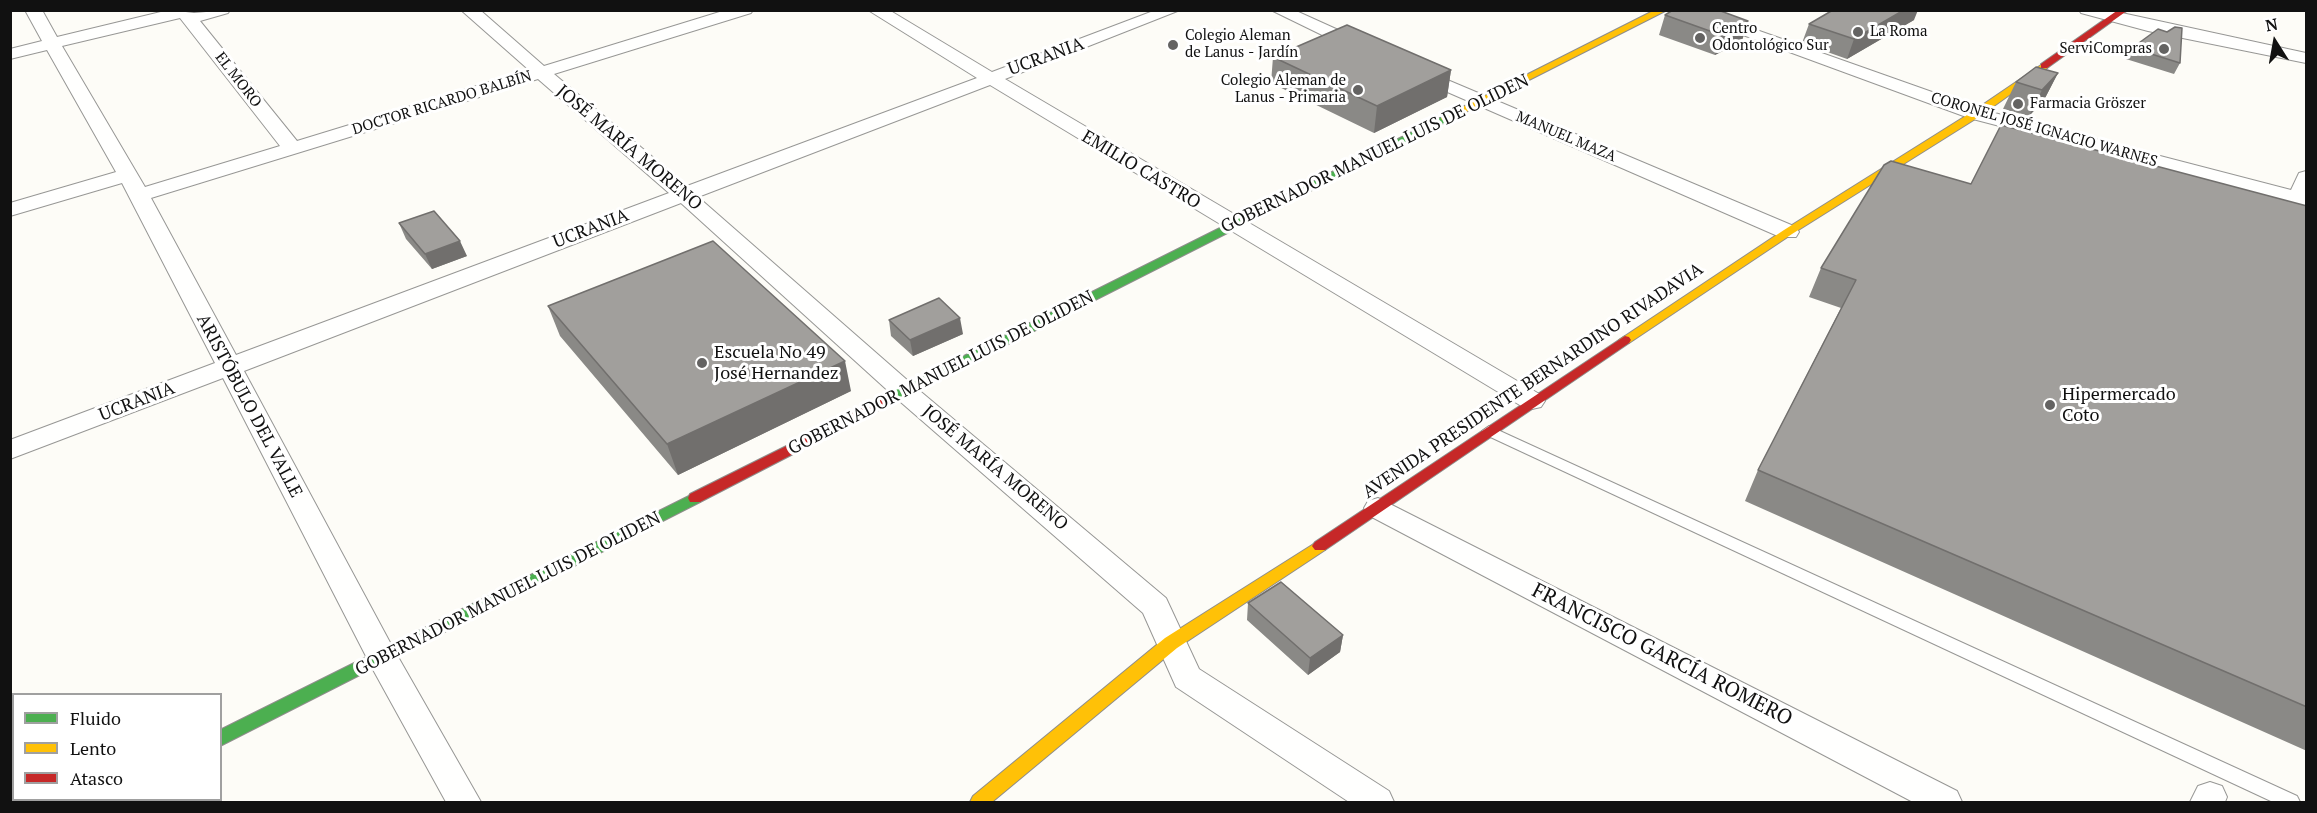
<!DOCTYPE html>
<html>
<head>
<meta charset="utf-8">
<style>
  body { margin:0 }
  #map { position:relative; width:2317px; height:813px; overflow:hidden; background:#fdfcf7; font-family:"PT Serif",serif }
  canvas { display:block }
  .frame { position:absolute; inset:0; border:12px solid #111; pointer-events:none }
  .legend { position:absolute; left:12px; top:693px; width:210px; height:108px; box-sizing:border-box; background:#fff; border:2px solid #a0a0a0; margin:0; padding:8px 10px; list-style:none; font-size:18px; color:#111 }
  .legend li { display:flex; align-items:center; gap:12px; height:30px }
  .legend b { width:30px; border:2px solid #a0a0a0 }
  .north { position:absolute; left:2245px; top:12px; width:60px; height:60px; -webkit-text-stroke:4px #fff; paint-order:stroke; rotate:349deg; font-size:16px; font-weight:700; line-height:24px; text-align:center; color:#111 }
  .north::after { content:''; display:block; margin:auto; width:21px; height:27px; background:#111; clip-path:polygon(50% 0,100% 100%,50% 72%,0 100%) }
</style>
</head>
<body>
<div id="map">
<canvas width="2317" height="813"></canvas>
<div class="frame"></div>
<ul class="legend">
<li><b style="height:8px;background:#4caf50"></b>Fluido</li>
<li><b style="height:8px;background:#ffc107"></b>Lento</li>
<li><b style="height:8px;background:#c62828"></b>Atasco</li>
</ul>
<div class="north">N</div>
</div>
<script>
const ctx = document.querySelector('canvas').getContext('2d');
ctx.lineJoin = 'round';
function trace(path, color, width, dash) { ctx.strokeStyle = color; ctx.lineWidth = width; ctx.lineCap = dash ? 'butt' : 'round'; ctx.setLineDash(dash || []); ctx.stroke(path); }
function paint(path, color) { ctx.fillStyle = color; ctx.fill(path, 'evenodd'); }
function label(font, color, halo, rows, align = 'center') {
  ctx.font = font + ' "PT Serif",serif'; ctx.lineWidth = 6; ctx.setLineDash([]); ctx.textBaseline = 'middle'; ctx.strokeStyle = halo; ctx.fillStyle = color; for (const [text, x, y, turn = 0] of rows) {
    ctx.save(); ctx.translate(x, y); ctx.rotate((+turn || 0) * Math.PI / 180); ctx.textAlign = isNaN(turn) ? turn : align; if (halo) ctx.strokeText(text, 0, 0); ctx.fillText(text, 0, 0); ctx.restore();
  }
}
const lane = new Path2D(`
  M1489,426L2297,796L2300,802H2273L1484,434L1482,431Z`);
const street = new Path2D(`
  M25,10H42L57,37L169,10L194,13L230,10L228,13L200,21L297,141L529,70L461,10H480L544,66L726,10H753L751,13L554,74L687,186L977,78L868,10H889L992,72L1156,10H1180L1005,79L1541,395L1545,401L1541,407L1532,409L1523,407L990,85L698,197L914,386L1166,598L1199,669L1389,791L1394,802H1349L1176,687L1143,613L896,398L681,203L244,371L393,648L481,802H446L371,666L223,378L10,459V440L215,363L122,183L10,216V203L116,172L47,50L10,59V49L42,41ZM180,18L280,146L145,187L62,46ZM538,79L669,193L236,355L151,198Z
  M1271,10H1294L1367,43L1370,47L1361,52L1355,51Z
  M1675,10H1700L1983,110L2291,190L2299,173L2306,171V206L1969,118Z
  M2079,10H2108L2306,53V63L2148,31L2081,13Z
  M1419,68L1796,227L1799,232L1796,237H1780L1413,77L1410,73Z
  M1378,498L1957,791L1962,802H1913L1368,515L1364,508L1368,501Z
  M2210,782L2222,786L2227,797L2225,802H2190L2198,786Z
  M79,800H118L117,802H78Z`);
const fast = new Path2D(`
  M1446,115L1450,116V120L888,405L883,406L876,402L878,399Z
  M695,493L700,494L702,498L700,502L220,746V730Z`);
const slow = new Path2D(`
  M1655,10H1667L1450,120H1442L1441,118Z
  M2044,63L2049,66L2047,68L1980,116L1792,234L1629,343H1621L1619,340L1784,230L1972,112Z
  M1320,540L1325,542L1328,546L1325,550L1177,648L992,802H970L973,796L1165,638Z`);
const jam = new Path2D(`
  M2118,10H2128L2047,68H2041V64Z
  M1625,336L1629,337L1631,340L1629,343L1325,550H1315L1312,546L1315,542Z
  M883,398L888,399L890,402L888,405L700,502H690L688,498L690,494Z`);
const wall = new Path2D(`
  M1665,15L1742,41L1715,55L1659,35Z
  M1914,20L1847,59L1802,43L1809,24Z
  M2132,48L2180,63L2174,74L2126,59Z
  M1273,57L1451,70L1447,97L1374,133L1271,83Z
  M2058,73L2044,100L2029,116L2003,109L2016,82Z
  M1971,184L2307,206V751L1745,501L1758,470L1841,308L1809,297L1821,268Z
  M399,223L467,256L432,269L406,239Z
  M548,306L851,391L678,475L560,336Z
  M889,320L963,334L913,356L891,336Z
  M1248,603L1343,635L1340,652L1308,675L1247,620Z`);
const shadedWall = new Path2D(`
  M1904,10H1918L1914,20L1847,59L1854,39Z
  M1748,21L1742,41L1715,55L1721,35Z
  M1451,70L1447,97L1374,133L1377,106Z
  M2058,73L2044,100L2029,116L2042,90Z
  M460,241L467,256L432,269L425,254Z
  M960,318L963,334L913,356L910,340Z
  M845,361L851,391L678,475L667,444Z
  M1343,635L1340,652L1308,675L1310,658Z`);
const building = new Path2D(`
  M1673,10H1718L1748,21L1721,35L1665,15Z
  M1833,10H1904L1854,39L1809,24Z
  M1347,25L1451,70L1377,106L1273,57Z
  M2175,27L2182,28L2180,63L2132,48L2158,29L2167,32Z
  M2036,67L2058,73L2042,90L2016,82Z
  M2001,125L2307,206V707L1758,470L1856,280L1821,268L1884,165L1891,161L1971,184Z
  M434,211L460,241L425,254L399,223Z
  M713,241L845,361L667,444L548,306Z
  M939,298L960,318L910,340L889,320Z
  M1281,582L1343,635L1310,658L1248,603Z`);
const markers = [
  [1858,32,6,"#646362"],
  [1700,38,6,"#646362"],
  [1173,45,6,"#646362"],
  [2164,49,6,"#646362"],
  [1358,90,6,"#646362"],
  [2018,104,6,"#646362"],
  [702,363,6,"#646362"],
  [2050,405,6,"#646362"]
];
const farPoinames = [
  ["Centro",1712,29],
  ["Odontológico Sur",1712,46],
  ["La Roma",1870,32],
  ["Colegio Aleman",1185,36],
  ["de Lanus - Jardín",1185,53],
  ["ServiCompras",2152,49,"right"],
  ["Colegio Aleman de",1346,81,"right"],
  ["Lanus - Primaria",1346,98,"right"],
  ["Farmacia Gröszer",2030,104]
];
const farStreetnames = [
  ["EL MORO",238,80,52],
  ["DOCTOR RICARDO BALBÍN",442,103,-17],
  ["CORONEL JOSÉ IGNACIO WARNES",2044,130,16],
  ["MANUEL MAZA",1566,137,23]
];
const streetNames = [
  ["UCRANIA",1046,57,-20],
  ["JOSÉ MARÍA MORENO",629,148,40],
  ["GOBERNADOR MANUEL LUIS DE OLIDEN",1375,154,-26],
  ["EMILIO CASTRO",1141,170,31],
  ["UCRANIA",591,229,-21],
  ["GOBERNADOR MANUEL LUIS DE OLIDEN",941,373,-27],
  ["AVENIDA PRESIDENTE BERNARDINO RIVADAVIA",1533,381,-34],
  ["UCRANIA",137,402,-21],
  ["ARISTÓBULO DEL VALLE",249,406,62],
  ["JOSÉ MARÍA MORENO",995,468,40],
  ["GOBERNADOR MANUEL LUIS DE OLIDEN",508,594,-27]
];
const poiNames = [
  ["Escuela No 49",714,353],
  ["José Hernandez",714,374],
  ["Hipermercado",2062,395],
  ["Coto",2062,416]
];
const nearStreetnames = [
  ["FRANCISCO GARCÍA ROMERO",1662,655,27]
];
trace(lane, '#979795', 2);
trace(street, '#979795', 2);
trace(fast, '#8e8d8b', 2);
trace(slow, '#8e8d8b', 2);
trace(jam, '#8e8d8b', 2);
paint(lane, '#fffffe');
paint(street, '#fffffe');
paint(fast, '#4caf50');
paint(slow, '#ffc107');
paint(jam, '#c62828');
paint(wall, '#8a8986');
paint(shadedWall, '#716f6d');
paint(building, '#a19f9c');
trace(building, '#716f6d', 1.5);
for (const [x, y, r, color] of markers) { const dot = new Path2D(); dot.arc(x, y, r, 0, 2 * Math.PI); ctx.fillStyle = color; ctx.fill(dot); trace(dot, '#fff', 2); }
label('15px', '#111', '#fff', farPoinames, 'left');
label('15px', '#111', '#fff', farStreetnames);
label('18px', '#111', '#fff', streetNames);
label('18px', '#111', '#fff', poiNames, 'left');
label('21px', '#111', '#fff', nearStreetnames);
</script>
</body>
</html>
